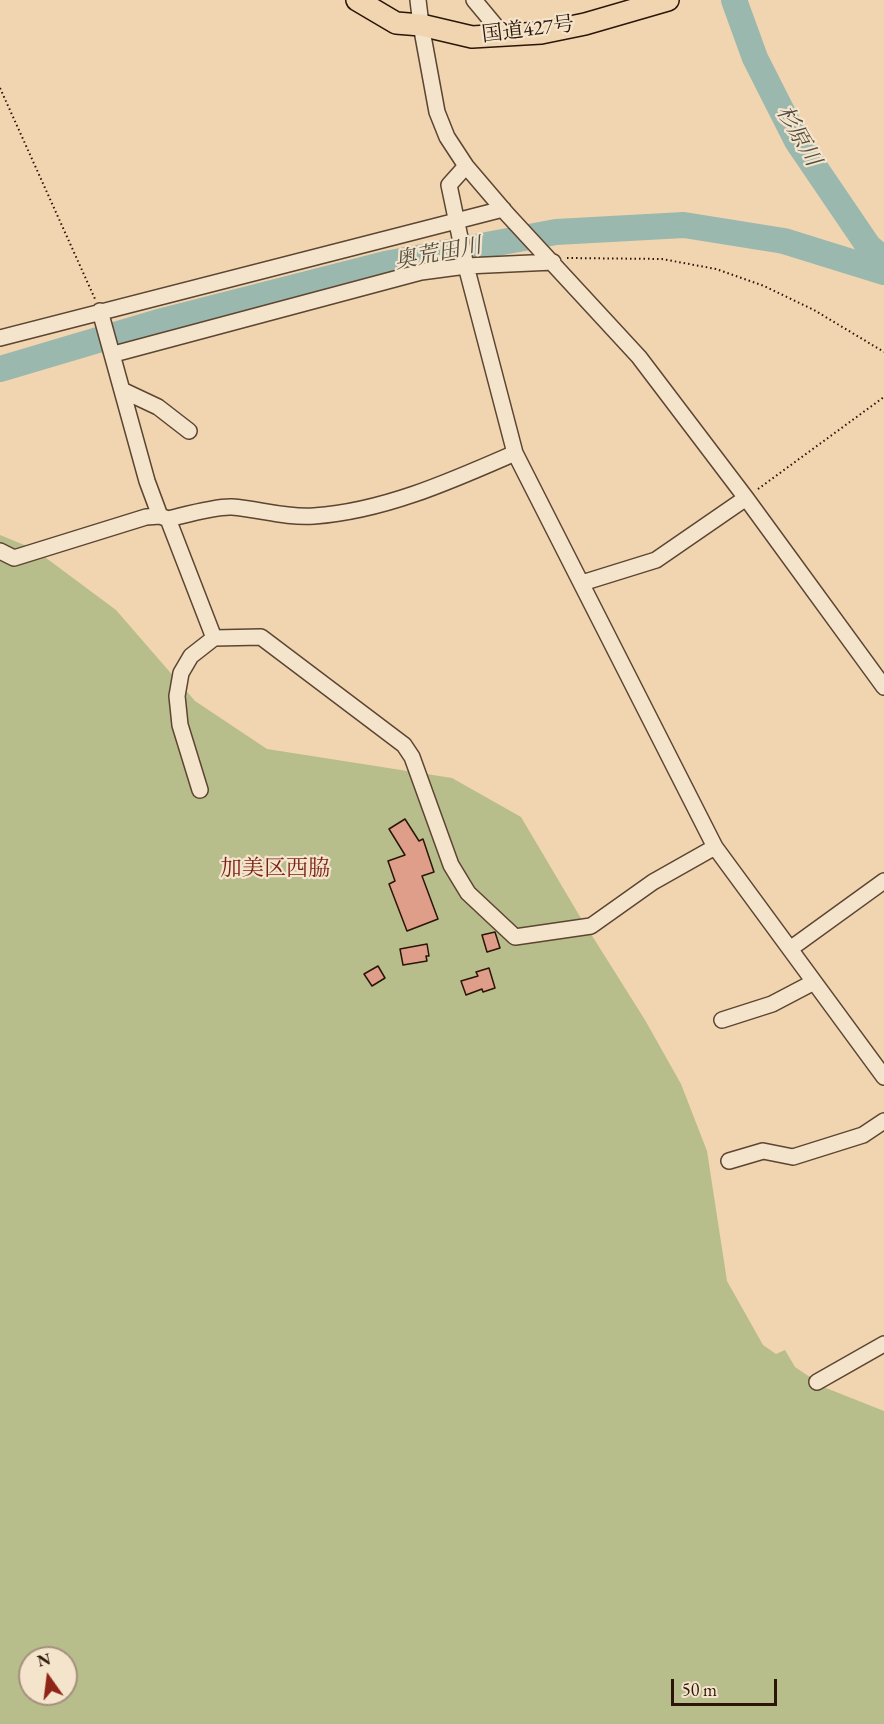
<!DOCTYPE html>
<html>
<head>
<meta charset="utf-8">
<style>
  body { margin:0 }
  #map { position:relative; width:884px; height:1724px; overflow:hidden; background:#f0d5b0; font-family:"EB Garamond",serif }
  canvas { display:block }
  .north { position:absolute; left:18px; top:1646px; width:60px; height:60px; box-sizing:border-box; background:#f5e4cc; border:2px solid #a4917d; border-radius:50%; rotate:346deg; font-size:16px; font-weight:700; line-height:24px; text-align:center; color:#2a1507 }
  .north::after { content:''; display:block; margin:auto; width:21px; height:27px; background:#8f2418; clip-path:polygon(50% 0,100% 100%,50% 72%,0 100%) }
  .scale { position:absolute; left:671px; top:1679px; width:106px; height:27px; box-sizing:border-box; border:3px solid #2a1507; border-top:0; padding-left:8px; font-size:18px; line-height:21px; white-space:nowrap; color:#2a1507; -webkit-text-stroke:4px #f5e4cc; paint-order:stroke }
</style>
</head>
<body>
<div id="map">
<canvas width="884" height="1724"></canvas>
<div class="north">N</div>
<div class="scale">50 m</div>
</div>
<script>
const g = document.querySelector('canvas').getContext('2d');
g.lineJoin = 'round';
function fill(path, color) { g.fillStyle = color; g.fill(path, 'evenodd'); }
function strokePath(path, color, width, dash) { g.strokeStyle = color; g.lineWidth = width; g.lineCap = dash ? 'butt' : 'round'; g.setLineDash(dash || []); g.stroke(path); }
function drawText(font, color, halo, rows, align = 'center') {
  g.font = font + ' "EB Garamond","Noto Serif JP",serif'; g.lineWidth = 4.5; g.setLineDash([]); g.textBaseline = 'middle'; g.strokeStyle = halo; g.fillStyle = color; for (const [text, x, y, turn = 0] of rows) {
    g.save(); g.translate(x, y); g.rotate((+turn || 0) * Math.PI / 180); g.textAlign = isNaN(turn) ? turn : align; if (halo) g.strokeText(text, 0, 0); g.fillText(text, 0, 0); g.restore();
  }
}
fill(new Path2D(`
  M0,535L34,549L116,610L195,701L267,749L452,778L521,817L579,915L645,1020L681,1084L707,1151L727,1281L763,1345L776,1354L785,1350L795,1367L826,1388L884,1411V1724H0ZM30,1658H66V1694H30Z`), '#b8bd8c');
strokePath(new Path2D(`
  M734,0L755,58L797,141L869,247L884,259
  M0,369L162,321L385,264L556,232L684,225L784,241L884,272`), '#9ab8ae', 26);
const building = new Path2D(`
  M405,819L419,841L423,839L434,872L422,876L438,919L407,931L389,884L395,881L388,861L405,855L389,829Z
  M495,932L500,948L487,952L482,935Z
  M427,944L429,956H426L427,961L403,965L400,949Z
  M378,966L385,978L372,986L364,974Z
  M489,968L495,988L483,992L482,989L466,995L461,981L478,976L476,972Z`);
fill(building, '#df9e8a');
strokePath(building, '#2a1507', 1.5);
const minor = new Path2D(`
  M418,0L421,25L437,112L447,137L466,166L507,214L639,357L746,498L884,687
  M474,0L504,36
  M466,166L449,185L466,266L515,453L715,847L884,1077
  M100,311L147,481L160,516
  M0,338L503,209
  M114,354L421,272L466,266L553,262
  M124,391L158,407L189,431
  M168,519L214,638
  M0,551L14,558L146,517L160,516L168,519C185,515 216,506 232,507C259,509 285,518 314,516C384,511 451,481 515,453
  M582,583L656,560L746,498
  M200,790L180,725L177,696L181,673L191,656L214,638L261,637L404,745L412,757L451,865L468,893L515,937L591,926L653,882L715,847
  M790,949L884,881
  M722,1020L772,1004L814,982
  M729,1161L763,1151L793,1157L863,1135L884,1121
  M817,1382L884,1344`);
const highway = new Path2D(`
  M357,0L396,23L421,25L472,37L541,33L585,24L668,0`);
strokePath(minor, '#5c4531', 18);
strokePath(highway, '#2a1507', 24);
strokePath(new Path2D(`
  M0,88L95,299
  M567,258L662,259L716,269L764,286L814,310L884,352
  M758,489L884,397`), '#2a1507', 2, [1.5, 3]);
strokePath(minor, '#f5e4cc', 15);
strokePath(highway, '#f0d5b0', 21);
drawText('21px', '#2a1507', '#f5e4cc', [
  ["国道427号",528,30,-7]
]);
drawText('italic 22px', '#514e41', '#f5e4cc', [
  ["杉原川",798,136,60],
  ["奥荒田川",438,254,-11]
]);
drawText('22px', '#7a1f14', '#f5e4cc', [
  ["加美区西脇",275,869]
]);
</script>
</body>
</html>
